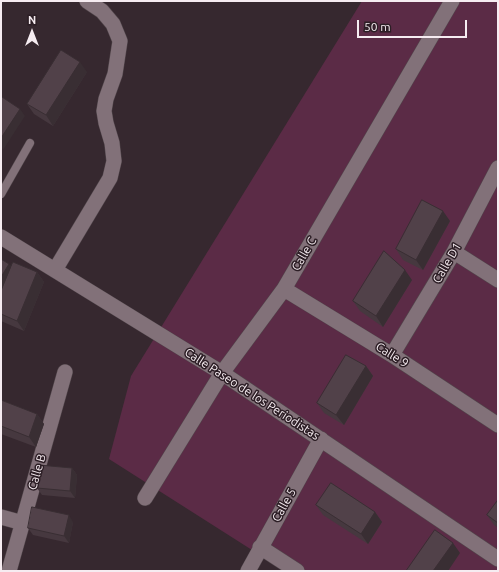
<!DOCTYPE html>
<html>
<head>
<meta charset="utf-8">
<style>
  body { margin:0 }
  #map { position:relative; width:499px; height:572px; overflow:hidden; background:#36282f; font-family:Ubuntu,sans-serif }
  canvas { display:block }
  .frame { position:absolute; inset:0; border:2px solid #f6ecf1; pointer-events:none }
  .north { position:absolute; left:12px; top:12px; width:40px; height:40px; -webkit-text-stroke:3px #2c1e25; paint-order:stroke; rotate:0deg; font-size:11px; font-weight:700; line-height:16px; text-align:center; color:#f6ecf1 }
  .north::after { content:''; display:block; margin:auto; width:14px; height:18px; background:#f6ecf1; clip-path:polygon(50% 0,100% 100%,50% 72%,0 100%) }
  .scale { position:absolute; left:357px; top:20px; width:110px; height:18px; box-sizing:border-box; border:2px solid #f6ecf1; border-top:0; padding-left:5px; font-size:12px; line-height:14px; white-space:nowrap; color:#f6ecf1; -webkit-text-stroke:3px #2c1e25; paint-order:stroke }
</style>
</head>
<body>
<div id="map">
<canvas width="499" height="572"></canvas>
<div class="frame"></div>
<div class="north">N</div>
<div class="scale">50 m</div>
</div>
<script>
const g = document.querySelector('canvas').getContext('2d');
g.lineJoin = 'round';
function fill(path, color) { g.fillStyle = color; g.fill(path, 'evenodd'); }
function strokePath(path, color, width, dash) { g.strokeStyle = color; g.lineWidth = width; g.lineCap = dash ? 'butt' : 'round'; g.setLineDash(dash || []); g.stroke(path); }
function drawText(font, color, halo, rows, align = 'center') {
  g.font = font + ' Ubuntu,sans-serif'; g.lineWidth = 3; g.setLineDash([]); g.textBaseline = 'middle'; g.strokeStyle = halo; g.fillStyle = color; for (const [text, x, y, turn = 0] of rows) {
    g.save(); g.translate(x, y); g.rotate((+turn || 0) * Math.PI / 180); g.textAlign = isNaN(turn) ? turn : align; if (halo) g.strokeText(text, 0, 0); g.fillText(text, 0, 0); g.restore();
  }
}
fill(new Path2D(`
  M362,1H498V571H285L109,459L131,376Z`), '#5b2b46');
const lane = new Path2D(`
  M1,194L30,143`);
const street = new Path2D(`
  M1,237L222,373L498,559
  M454,252L498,280
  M55,270L110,178L114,161L112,143L106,123L104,111L106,99L115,74L120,41L113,24L102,11L87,1
  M284,289L392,355L498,425
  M392,355L454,252L498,168
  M145,498L222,373L284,289L452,1
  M1,517L23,523
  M260,547L297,571
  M9,571L65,372
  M248,571L321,439`);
strokePath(lane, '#51464b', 9);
strokePath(street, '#51464b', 16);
strokePath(lane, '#827179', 8);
strokePath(street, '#827179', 15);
fill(new Path2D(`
  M87,72L53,126L34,114L27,104Z
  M450,221L423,270L403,260L396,249Z
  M1,259L11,266L37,272L44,282L24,331L1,321Z
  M412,280L383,327L360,311L353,301Z
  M366,366L373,376L344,425L324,413L317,403Z
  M1,400L37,414L44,424L36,447L1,434Z
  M72,468L77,475L75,498L42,495L37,488Z
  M498,500V528L494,525L487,515Z
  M316,505L375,512L382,522L368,544L323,515Z
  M73,522L69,543L33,535L28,528Z`), '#46383f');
fill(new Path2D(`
  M80,62L87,72L53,126L46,115Z
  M20,109L25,116L3,150L1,147V138Z
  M443,211L450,221L423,270L416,260Z
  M9,264L17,274L1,298V277Z
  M405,270L412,280L383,327L376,316Z
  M37,272L44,282L24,331L17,321Z
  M366,366L373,376L344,425L336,415Z
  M37,414L44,424L36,447L29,437Z
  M72,468L77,475L75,498L70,491Z
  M375,512L382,522L368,544L361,534Z
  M69,515L73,522L69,543L64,536Z
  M453,543L460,553L448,571H433Z`), '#392e33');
const building = new Path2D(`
  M61,50L80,62L46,115L27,104Z
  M2,97L20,109L1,138V99Z
  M422,200L443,211L416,260L396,249Z
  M384,251L405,270L376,316L353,301Z
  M1,259L9,264L1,277Z
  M13,262L37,272L17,321L1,314V291Z
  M346,355L366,366L336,415L317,403Z
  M1,400L37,414L29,437L1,426Z
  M39,465L72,468L70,491L37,488Z
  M331,483L375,512L361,534L316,505Z
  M498,500V523L487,515Z
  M32,507L69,515L64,536L28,528Z
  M435,530L453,543L433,571H408L407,570Z`);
fill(building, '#514149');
strokePath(building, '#392e33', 1);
drawText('12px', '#f6ecf1', '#2c1e25', [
  ["Calle C",304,254,-60],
  ["Calle D1",447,263,-60],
  ["Calle 9",392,355,32],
  ["Calle Paseo de los Periodistas",252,394,33],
  ["Calle B",37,472,-74],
  ["Calle 5",284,505,-61]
]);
</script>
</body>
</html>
